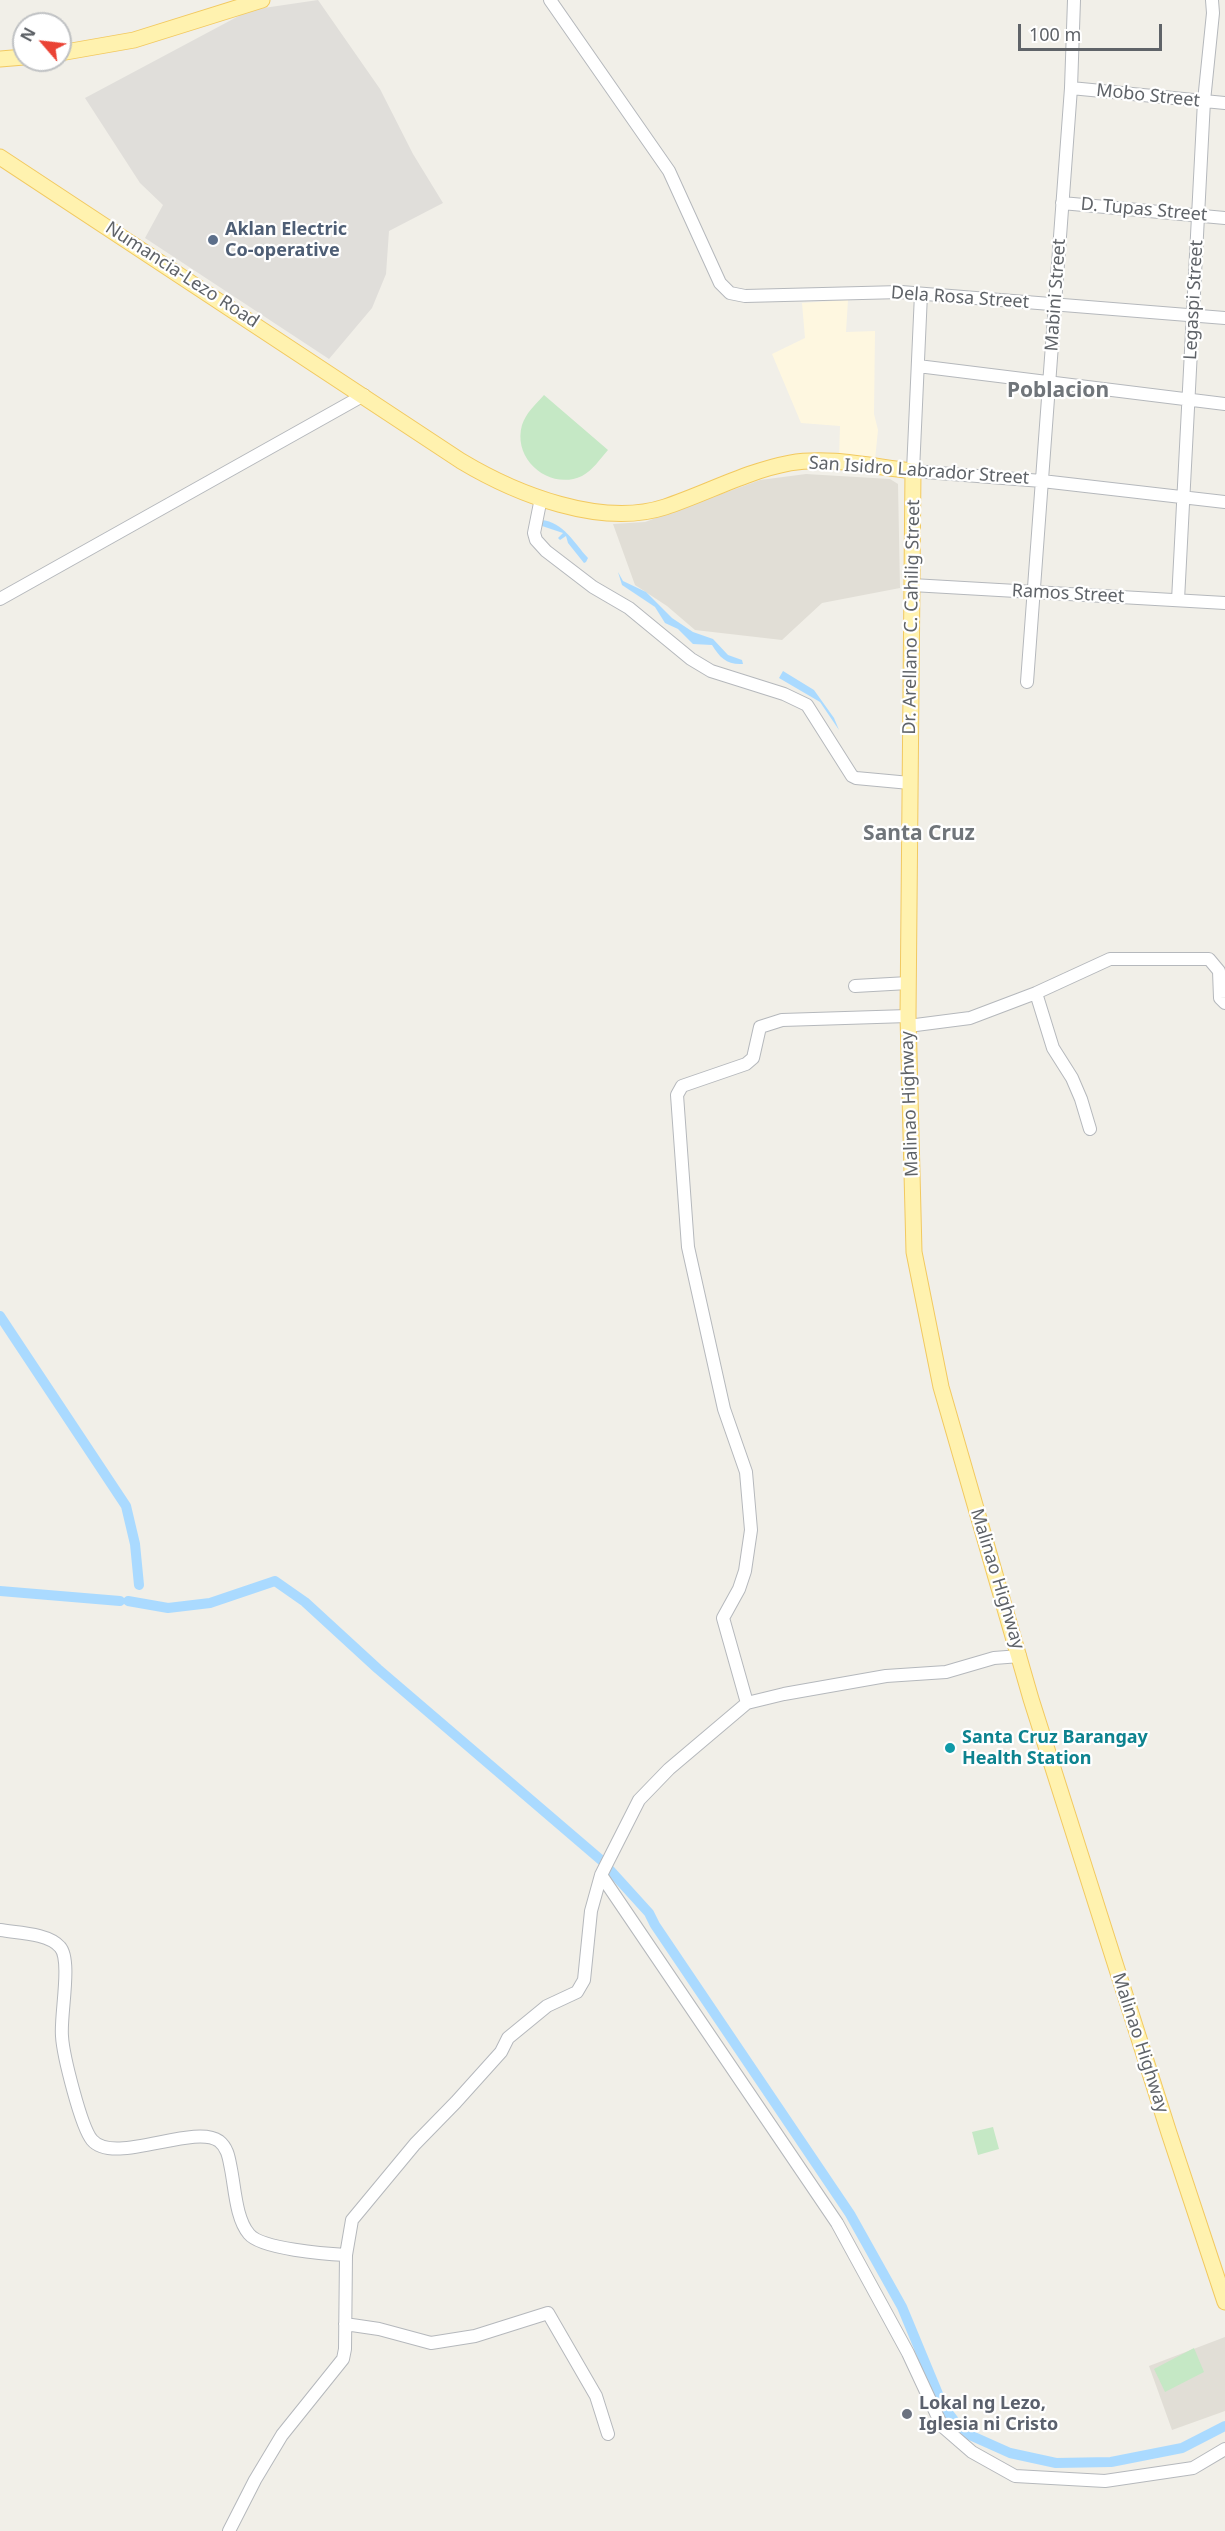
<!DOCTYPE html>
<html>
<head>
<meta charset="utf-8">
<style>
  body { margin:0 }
  #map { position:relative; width:1225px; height:2531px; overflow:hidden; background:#f1efe8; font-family:"Noto Sans",sans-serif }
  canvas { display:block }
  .north { position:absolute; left:12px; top:12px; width:60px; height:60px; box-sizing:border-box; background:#fff; border:2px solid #bfc1c3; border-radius:50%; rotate:298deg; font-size:16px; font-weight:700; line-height:24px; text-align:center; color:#5f6368 }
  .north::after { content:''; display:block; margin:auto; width:21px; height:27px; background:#ea4335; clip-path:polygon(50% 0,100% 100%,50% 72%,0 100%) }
  .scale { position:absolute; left:1018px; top:24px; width:144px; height:27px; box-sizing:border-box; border:3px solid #5f6368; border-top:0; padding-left:8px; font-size:18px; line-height:21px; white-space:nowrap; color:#5f6368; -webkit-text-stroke:4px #fff; paint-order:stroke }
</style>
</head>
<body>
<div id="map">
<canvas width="1225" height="2531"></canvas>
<div class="north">N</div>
<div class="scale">100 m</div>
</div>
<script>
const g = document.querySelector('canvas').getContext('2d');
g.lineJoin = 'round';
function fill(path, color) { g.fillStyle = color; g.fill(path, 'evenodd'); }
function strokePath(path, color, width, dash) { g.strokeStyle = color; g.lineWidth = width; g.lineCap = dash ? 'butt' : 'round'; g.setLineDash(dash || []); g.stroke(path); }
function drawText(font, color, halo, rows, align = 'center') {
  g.font = font + ' "Noto Sans",sans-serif'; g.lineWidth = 4.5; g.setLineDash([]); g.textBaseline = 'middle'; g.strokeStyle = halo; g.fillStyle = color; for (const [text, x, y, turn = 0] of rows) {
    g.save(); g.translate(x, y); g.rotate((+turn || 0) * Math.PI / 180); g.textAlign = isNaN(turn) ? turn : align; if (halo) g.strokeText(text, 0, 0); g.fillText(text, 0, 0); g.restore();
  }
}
fill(new Path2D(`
  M848,300L846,332L875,331L874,414L878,430L875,460L839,458L840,426L801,423L772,354L805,338L802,303Z`), '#fef7e0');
fill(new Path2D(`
  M318,0L380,89L413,154L443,203L389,231L386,274L372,308L329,359L145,238L163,205L140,183L85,98L250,10Z`), '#e0deda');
fill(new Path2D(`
  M806,474L890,479L898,484L900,588L822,603L782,640L695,630L667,606L635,585L613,524L645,522L760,480Z
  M1225,2337V2411L1172,2430L1149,2366Z`), '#e1ded6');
fill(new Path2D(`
  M544,395L608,450C600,459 593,470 582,476C550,491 512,460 522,425C526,413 535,405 544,395Z
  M993,2127L999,2149L978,2155L972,2132Z
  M1194,2348L1204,2372L1165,2392L1154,2369Z`), '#c5e8c5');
fill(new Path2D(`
  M541,520C564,522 574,543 588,558L586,562L584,563L568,543L566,536L560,540L558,538L563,533L542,526Z
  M618,572L623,581L646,592L672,618L693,632L713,639L728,655L742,660L743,664C727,665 720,658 712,645L693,644L678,629L665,623L655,607L622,585Z
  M783,671L814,690L834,718L839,730L820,702L779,678Z`), '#aadaff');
strokePath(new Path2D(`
  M0,1316L126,1506L135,1544L139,1585
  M0,1591L120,1601
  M128,1601L168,1608L210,1603L275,1581L305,1602L378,1669L601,1860
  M610,1870L649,1913L655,1925L850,2214L902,2307L943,2406L963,2432L1010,2453L1056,2463L1111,2462L1182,2448L1225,2426`), '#aadaff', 10);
const minor = new Path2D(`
  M550,0L669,171L720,283L730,293L745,296L901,292L1225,318
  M1071,88L1225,103
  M1062,203L1225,218
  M921,294L913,471L1042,481L1225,502
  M918,366L1225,404
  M541,498L534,533L536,540L546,551L593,587L629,608L691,659L711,671L784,694L807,705L852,776L856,778L910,783
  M912,585L1225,603
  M0,599L364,395
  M1178,600L1204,101L1213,13L1212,0
  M1027,682L1071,88L1074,0
  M855,986L908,983
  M1036,993L1053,1048L1072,1078L1081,1099L1090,1129
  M908,1026L970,1018L1036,993L1110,959H1209L1219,971L1220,998L1225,1003
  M747,1703L723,1618L739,1589L745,1571L751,1530L746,1472L724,1409L688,1247L677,1095L682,1086L746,1064L753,1058L760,1027L782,1020L908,1016
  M601,1875L837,2223L908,2353L942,2426L972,2452L1015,2476L1105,2481L1193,2468L1225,2449
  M0,1930C17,1933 48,1933 60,1947C72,1960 60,2016 62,2036C63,2055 81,2127 92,2140C114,2166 194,2123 219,2141C228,2148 229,2159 231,2169C235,2189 236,2219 249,2234C261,2249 326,2254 346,2255
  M345,2324L379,2329L431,2343L475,2336L548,2313L596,2396L608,2434
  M229,2531L255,2480L282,2435L343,2359L345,2349L346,2255L352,2220L415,2144L456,2102L501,2052L508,2038L547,2006L577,1992L584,1980L591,1911L601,1875L639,1800L669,1769L747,1703L784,1694L886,1676L946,1672L994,1658L1020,1656`);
const major = new Path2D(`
  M60,53L134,40L262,0
  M0,59L24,57
  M0,157L461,461C516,494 601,528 665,507C707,493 747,471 790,463C829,456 874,467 913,471L908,1016L914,1252L941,1387L1031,1699L1169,2133L1225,2302`);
strokePath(minor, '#b5b8bc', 14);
strokePath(major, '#f2c960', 17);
strokePath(minor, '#fff', 12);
strokePath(major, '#fff2af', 15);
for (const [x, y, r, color] of [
  [213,240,6,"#5c6f8a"],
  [950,1748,6,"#0f9aa8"],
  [907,2414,6,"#6b7280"]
]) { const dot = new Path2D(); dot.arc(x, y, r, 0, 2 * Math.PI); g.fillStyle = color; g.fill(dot); strokePath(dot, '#fff', 2); }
drawText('18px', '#5f6368', '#fff', [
  ["Mobo Street",1148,96,6],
  ["D. Tupas Street",1144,210,5],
  ["Numancia-Lezo Road",182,275,33],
  ["Mabini Street",1056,295,-86],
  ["Dela Rosa Street",960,298,4],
  ["Legaspi Street",1194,300,-87],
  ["San Isidro Labrador Street",919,471,4],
  ["Ramos Street",1068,594,3],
  ["Dr. Arellano C. Cahilig Street",912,617,-89],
  ["Malinao Highway",910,1104,-92],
  ["Malinao Highway",997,1579,73],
  ["Malinao Highway",1140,2043,72]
]);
drawText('bold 18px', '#4e5e75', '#fff', [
  ["Aklan Electric",225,230],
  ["Co-operative",225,251]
], 'left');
drawText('bold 18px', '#0d838f', '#fff', [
  ["Santa Cruz Barangay",962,1738],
  ["Health Station",962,1759]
], 'left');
drawText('bold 18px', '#5b616d', '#fff', [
  ["Lokal ng Lezo,",919,2404],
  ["Iglesia ni Cristo",919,2425]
], 'left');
drawText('bold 21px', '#70757a', '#fff', [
  ["Poblacion",1058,391],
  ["Santa Cruz",919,834]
]);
</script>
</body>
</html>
